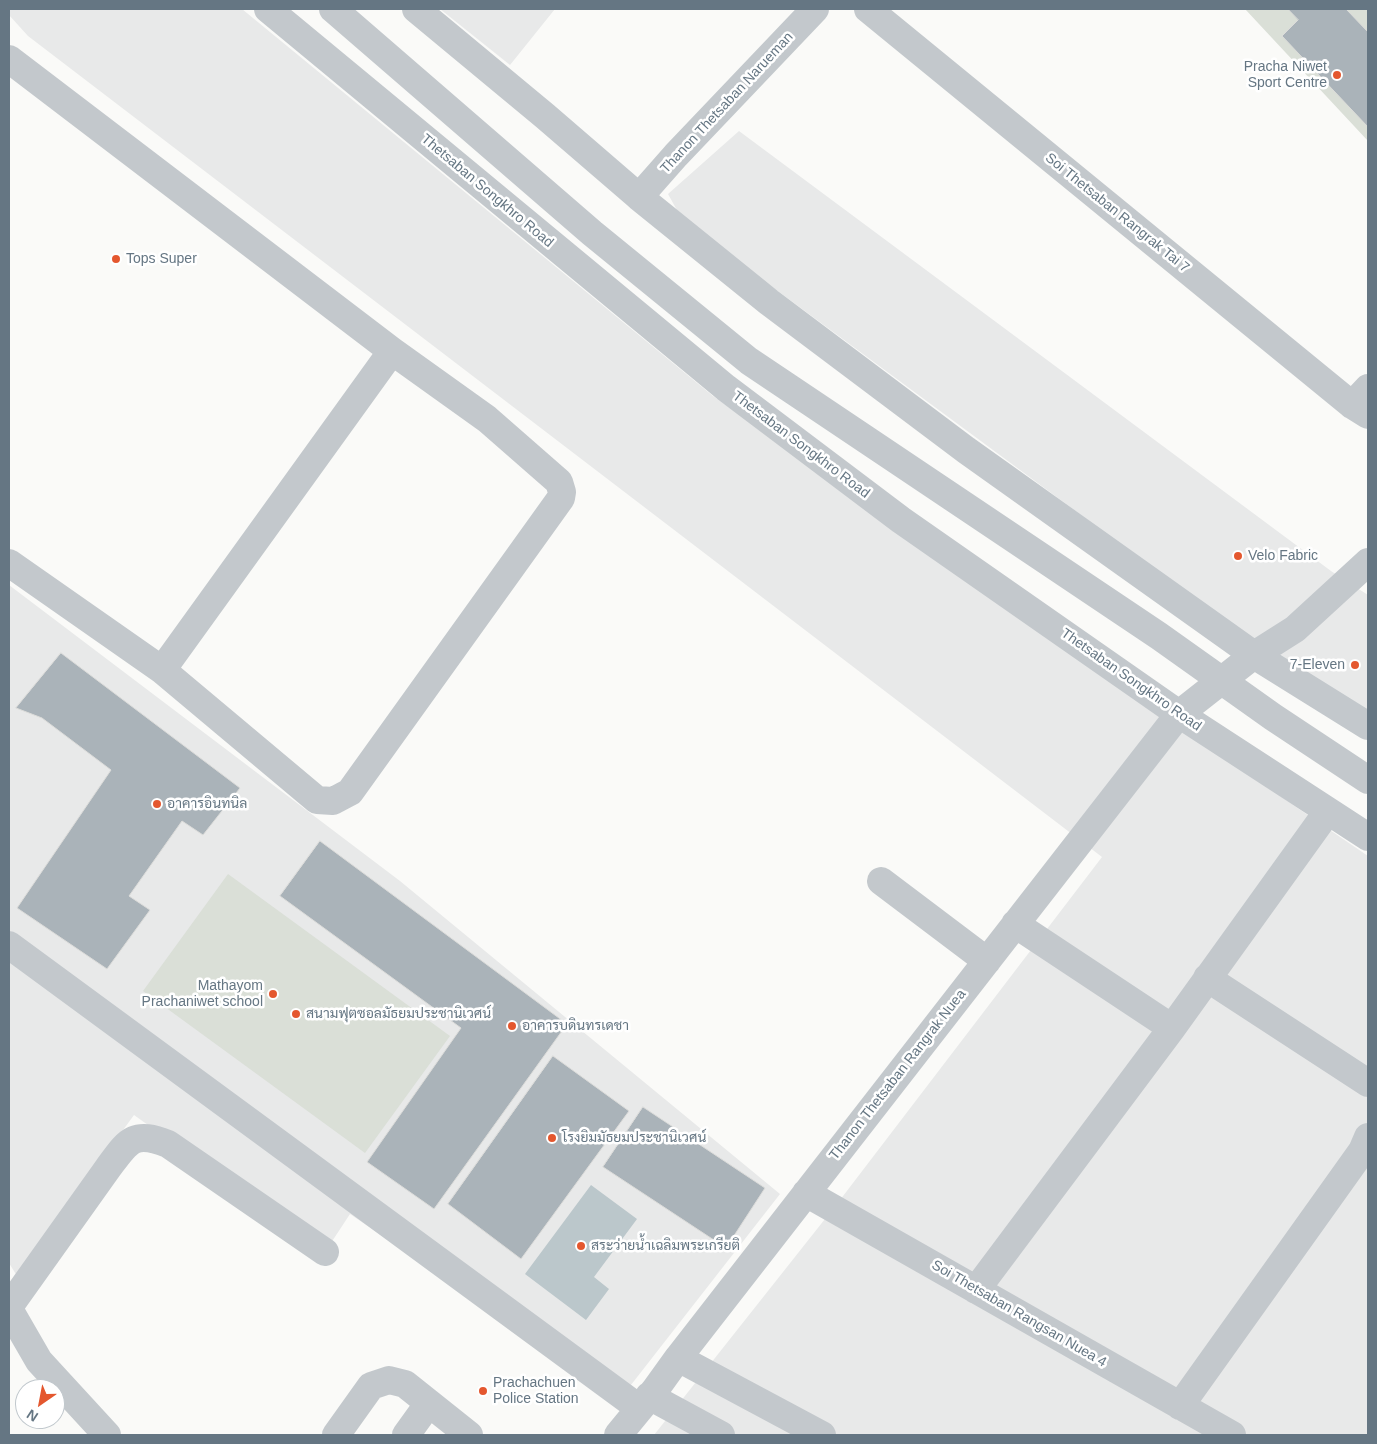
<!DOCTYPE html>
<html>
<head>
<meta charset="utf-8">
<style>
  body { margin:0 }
  #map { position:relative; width:1377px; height:1444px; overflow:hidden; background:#fafaf8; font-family:Arial,sans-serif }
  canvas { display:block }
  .frame { position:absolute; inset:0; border:10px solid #657683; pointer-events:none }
  .north { position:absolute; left:15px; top:1379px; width:50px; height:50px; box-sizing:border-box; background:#fff; border:1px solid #c1c8cd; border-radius:50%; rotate:213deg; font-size:14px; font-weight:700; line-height:20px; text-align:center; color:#657683 }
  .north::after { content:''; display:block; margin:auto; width:18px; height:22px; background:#e4572e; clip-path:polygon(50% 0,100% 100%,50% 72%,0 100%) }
</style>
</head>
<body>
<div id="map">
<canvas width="1377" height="1444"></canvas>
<div class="frame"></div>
<div class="north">N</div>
</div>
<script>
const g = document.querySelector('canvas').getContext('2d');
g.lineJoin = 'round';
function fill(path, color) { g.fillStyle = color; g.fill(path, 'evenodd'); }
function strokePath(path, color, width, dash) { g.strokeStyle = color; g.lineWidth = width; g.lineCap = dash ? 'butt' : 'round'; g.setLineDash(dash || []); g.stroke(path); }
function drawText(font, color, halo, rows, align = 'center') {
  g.font = font + ' Arial,Sarabun,sans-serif'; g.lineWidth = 5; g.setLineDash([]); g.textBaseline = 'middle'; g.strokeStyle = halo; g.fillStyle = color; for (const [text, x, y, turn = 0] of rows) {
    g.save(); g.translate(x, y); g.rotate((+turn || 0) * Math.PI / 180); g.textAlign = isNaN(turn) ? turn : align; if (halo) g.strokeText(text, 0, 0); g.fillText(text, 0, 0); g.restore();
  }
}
fill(new Path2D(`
  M9,9H242L713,396L1126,691L1368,856V1435H654L840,1200L1102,857L28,36L9,15Z
  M440,9H555L510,65Z
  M739,131L1331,571L1368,595V719L1238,631L683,221L668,194Z
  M9,585L400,881L780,1194L620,1399L350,1214L325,1252L134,1115L17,1276L9,1263Z`), '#e8e9e9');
fill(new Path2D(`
  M1245,9H1368V141Z
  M228,874L450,1036L365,1153L143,991Z`), '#dadfd7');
fill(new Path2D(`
  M591,1185L637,1219L594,1277L609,1289L586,1320L525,1274Z`), '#bbc7cb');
const building = new Path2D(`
  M1288,9H1346L1368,32V127L1282,36L1298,20Z
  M61,653L240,788L203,835L182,821L129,896L150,910L107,969L17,908L111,770L42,718L16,708Z
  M320,841L567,1024L434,1209L367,1162L461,1028L280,896Z
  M553,1056L629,1111L521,1259L448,1204Z
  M643,1107L765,1188L726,1248L603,1167Z`);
fill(building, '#aab3b9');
strokePath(building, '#dcdcda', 1);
strokePath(new Path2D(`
  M268,9L726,388L901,520L1179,714L1368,837
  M333,9L592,233L749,361L1159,636L1273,717L1368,780
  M416,9L545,116L639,197L769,302L966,450L1254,655L1368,726
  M868,9L1352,405L1368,415
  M9,59L392,351L487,419L559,482L562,492L561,498L350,792L333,801L317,800L162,670L9,563
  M639,197L676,155L815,9
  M1352,405L1368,388
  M162,670L392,351
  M881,881L987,961
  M1015,924L1172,1028
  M9,945L639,1408
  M1207,978L1368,1083
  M806,1193L1232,1435
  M976,1290L1172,1028L1328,811
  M9,1307L108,1168C128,1141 133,1130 168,1144L325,1252
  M9,1309L39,1361L107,1435
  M678,1358L822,1435
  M649,1396L721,1435
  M1180,1406L1362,1151L1368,1137
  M336,1435L371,1386L389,1380L405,1384L469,1435
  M406,1435L429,1403
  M618,1435L655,1390L678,1358L1179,714L1254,655L1295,629L1368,562`), '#c3c8cc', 28);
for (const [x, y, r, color] of [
  [1337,75,5,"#e4572e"],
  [116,259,5,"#e4572e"],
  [1238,556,5,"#e4572e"],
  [1355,665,5,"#e4572e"],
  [157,804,5,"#e4572e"],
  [273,994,5,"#e4572e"],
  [296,1014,5,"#e4572e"],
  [512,1026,5,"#e4572e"],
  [552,1138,5,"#e4572e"],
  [581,1246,5,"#e4572e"],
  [483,1391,5,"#e4572e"]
]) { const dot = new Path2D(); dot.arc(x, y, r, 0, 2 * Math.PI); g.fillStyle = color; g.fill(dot); strokePath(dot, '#fff', 2); }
drawText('14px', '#657683', '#fff', [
  ["Pracha Niwet",1327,67,"right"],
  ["Sport Centre",1327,83,"right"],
  ["Tops Super",126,259],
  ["Velo Fabric",1248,556],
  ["7-Eleven",1345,665,"right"],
  ["อาคารอินทนิล",167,804],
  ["Mathayom",263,986,"right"],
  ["Prachaniwet school",263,1002,"right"],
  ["สนามฟุตซอลมัธยมประชานิเวศน์",306,1014],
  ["อาคารบดินทรเดชา",522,1026],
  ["โรงยิมมัธยมประชานิเวศน์",562,1138],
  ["สระว่ายนํ้าเฉลิมพระเกรียติ",591,1246],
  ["Prachachuen",493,1383],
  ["Police Station",493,1399]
], 'left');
drawText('14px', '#657683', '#fff', [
  ["Thanon Thetsaban Narueman",727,103,-47],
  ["Thetsaban Songkhro Road",487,191,40],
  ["Soi Thetsaban Rangrak Tai 7",1117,213,39],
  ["Thetsaban Songkhro Road",801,445,37],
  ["Thetsaban Songkhro Road",1131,680,35],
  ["Thanon Thetsaban Rangrak Nuea",898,1075,-52],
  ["Soi Thetsaban Rangsan Nuea 4",1019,1314,30]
]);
</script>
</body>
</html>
